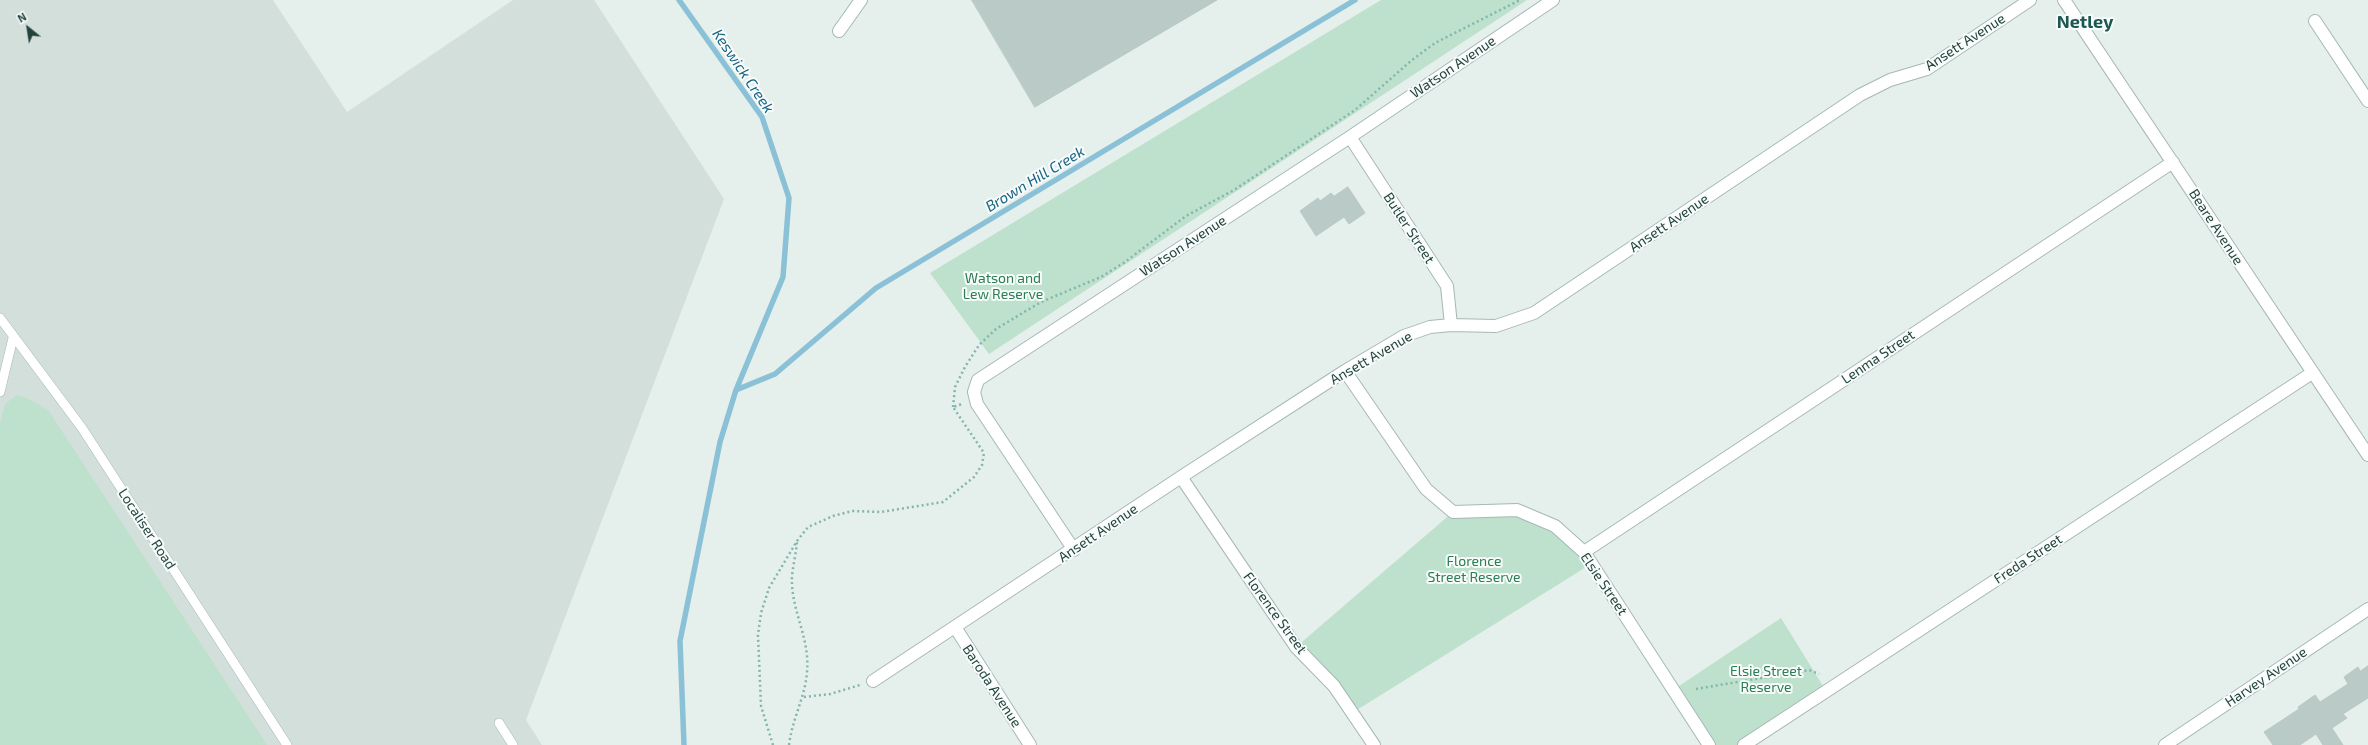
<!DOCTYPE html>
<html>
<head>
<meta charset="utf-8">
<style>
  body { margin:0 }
  #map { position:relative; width:2368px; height:745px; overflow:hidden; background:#e5efec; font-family:"Exo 2",sans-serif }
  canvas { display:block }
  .north { position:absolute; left:8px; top:8px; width:40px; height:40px; -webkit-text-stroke:3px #f7fbf9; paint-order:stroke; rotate:330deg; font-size:11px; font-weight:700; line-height:16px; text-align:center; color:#23433f }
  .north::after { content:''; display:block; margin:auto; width:14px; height:18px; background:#23433f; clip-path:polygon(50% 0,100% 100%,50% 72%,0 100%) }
</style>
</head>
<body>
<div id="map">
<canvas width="2368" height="745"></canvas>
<div class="north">N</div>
</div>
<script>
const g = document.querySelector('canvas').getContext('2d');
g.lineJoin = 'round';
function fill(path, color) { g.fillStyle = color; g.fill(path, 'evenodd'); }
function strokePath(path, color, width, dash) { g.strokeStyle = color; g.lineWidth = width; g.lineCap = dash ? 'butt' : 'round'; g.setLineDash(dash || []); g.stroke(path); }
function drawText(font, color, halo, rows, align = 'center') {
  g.font = font + ' "Exo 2",sans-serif'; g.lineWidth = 4; g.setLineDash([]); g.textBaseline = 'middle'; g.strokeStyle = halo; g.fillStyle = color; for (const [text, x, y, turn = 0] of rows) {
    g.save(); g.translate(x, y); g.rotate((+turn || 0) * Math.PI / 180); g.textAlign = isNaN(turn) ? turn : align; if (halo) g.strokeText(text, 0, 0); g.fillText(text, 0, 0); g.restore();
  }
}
fill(new Path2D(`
  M0,0H273L347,112L513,0H594L724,199L526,720L542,745H0Z`), '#d3dfdb');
fill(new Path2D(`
  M1381,0H1527L989,354L930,273Z
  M17,395L27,398L48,410L267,745H0V423L5,404Z
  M1517,510L1555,526L1591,564L1352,713L1296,647L1453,512Z
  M1781,618L1826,691L1744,745H1709L1673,690Z`), '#bde1cc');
strokePath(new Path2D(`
  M679,0L762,117L789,198L783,277L736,390L720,442L680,641L684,745
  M736,390L775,374L876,288L1355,0`), '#8bc1d7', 5.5);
const building = new Path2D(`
  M972,0H1217L1035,107Z
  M1348,187L1365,213L1349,224L1344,217L1316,236L1300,211L1318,198L1320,201L1331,193L1334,196Z
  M2368,666V698L2343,714L2347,718L2332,728L2343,745H2323L2316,734L2300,745H2273L2264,732L2299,709L2298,707L2315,695L2320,702L2348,684L2344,677L2358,667L2360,671Z`);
fill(building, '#bacac6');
strokePath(building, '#b7cac4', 1);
const lane = new Path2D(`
  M0,318L82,428L287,745
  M0,392L13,338
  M499,723L513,745`);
const street = new Path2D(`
  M2064,0L2368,455
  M2315,21L2368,101
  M839,31L861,0
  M1350,137L1447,286L1451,325
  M1345,371L1426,489L1453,512L1517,510L1555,526L1584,552L1709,745
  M1181,477L1296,647L1334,686L1374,745
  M1074,550L977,404L974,392L978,380L1350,137L1553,0
  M1584,552L2173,162
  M955,627L1030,745
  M873,681L1181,477L1345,371L1404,336L1430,327L1451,325L1496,326L1534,313L1860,95L1890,80L1927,69L2030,0
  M1744,745L2312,373
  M2165,745L2368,609`);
strokePath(lane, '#a7b8b5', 10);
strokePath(street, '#a7b8b5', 14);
strokePath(new Path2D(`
  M953,407L955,387L965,367L979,345L996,329L1041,302L1101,277L1125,262L1186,216L1234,190L1355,110L1412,60L1435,43L1520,0
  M1696,689L1809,670L1819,674
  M804,697L830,694L860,685
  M773,745L761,706L758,635L761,613L769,588L797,541L808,527L833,516L852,511L881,512L943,502L974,477L982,465L984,453L953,407L962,404
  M789,745C793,713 810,691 807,656C805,632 793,609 792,584C791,572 796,556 797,542`), '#84b5ac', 2.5, [2, 3]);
strokePath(lane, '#fff', 9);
strokePath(street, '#fff', 12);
drawText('14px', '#23433f', '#f7fbf9', [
  ["Ansett Avenue",1965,42,-33],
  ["Watson Avenue",1453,67,-34],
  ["Ansett Avenue",1669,223,-34],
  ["Beare Avenue",2216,227,57],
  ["Butler Street",1409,228,57],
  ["Watson Avenue",1183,246,-33],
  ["Lenma Street",1878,357,-34],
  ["Ansett Avenue",1371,358,-30],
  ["Localiser Road",147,529,57],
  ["Ansett Avenue",1098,533,-34],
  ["Freda Street",2028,559,-33],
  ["Elsie Street",1604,584,56],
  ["Florence Street",1275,613,54],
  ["Harvey Avenue",2266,677,-34],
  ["Baroda Avenue",992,686,57]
]);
drawText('14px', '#2a7d55', '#f7fbf9', [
  ["Watson and",1003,278],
  ["Lew Reserve",1003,294],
  ["Florence",1474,561],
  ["Street Reserve",1474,577],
  ["Elsie Street",1766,671],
  ["Reserve",1766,687]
]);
drawText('italic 15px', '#186384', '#f7fbf9', [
  ["Keswick Creek",743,71,56],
  ["Brown Hill Creek",1035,179,-31]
]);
drawText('bold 18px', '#1d5751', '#f7fbf9', [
  ["Netley",2085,22]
]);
</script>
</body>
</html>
